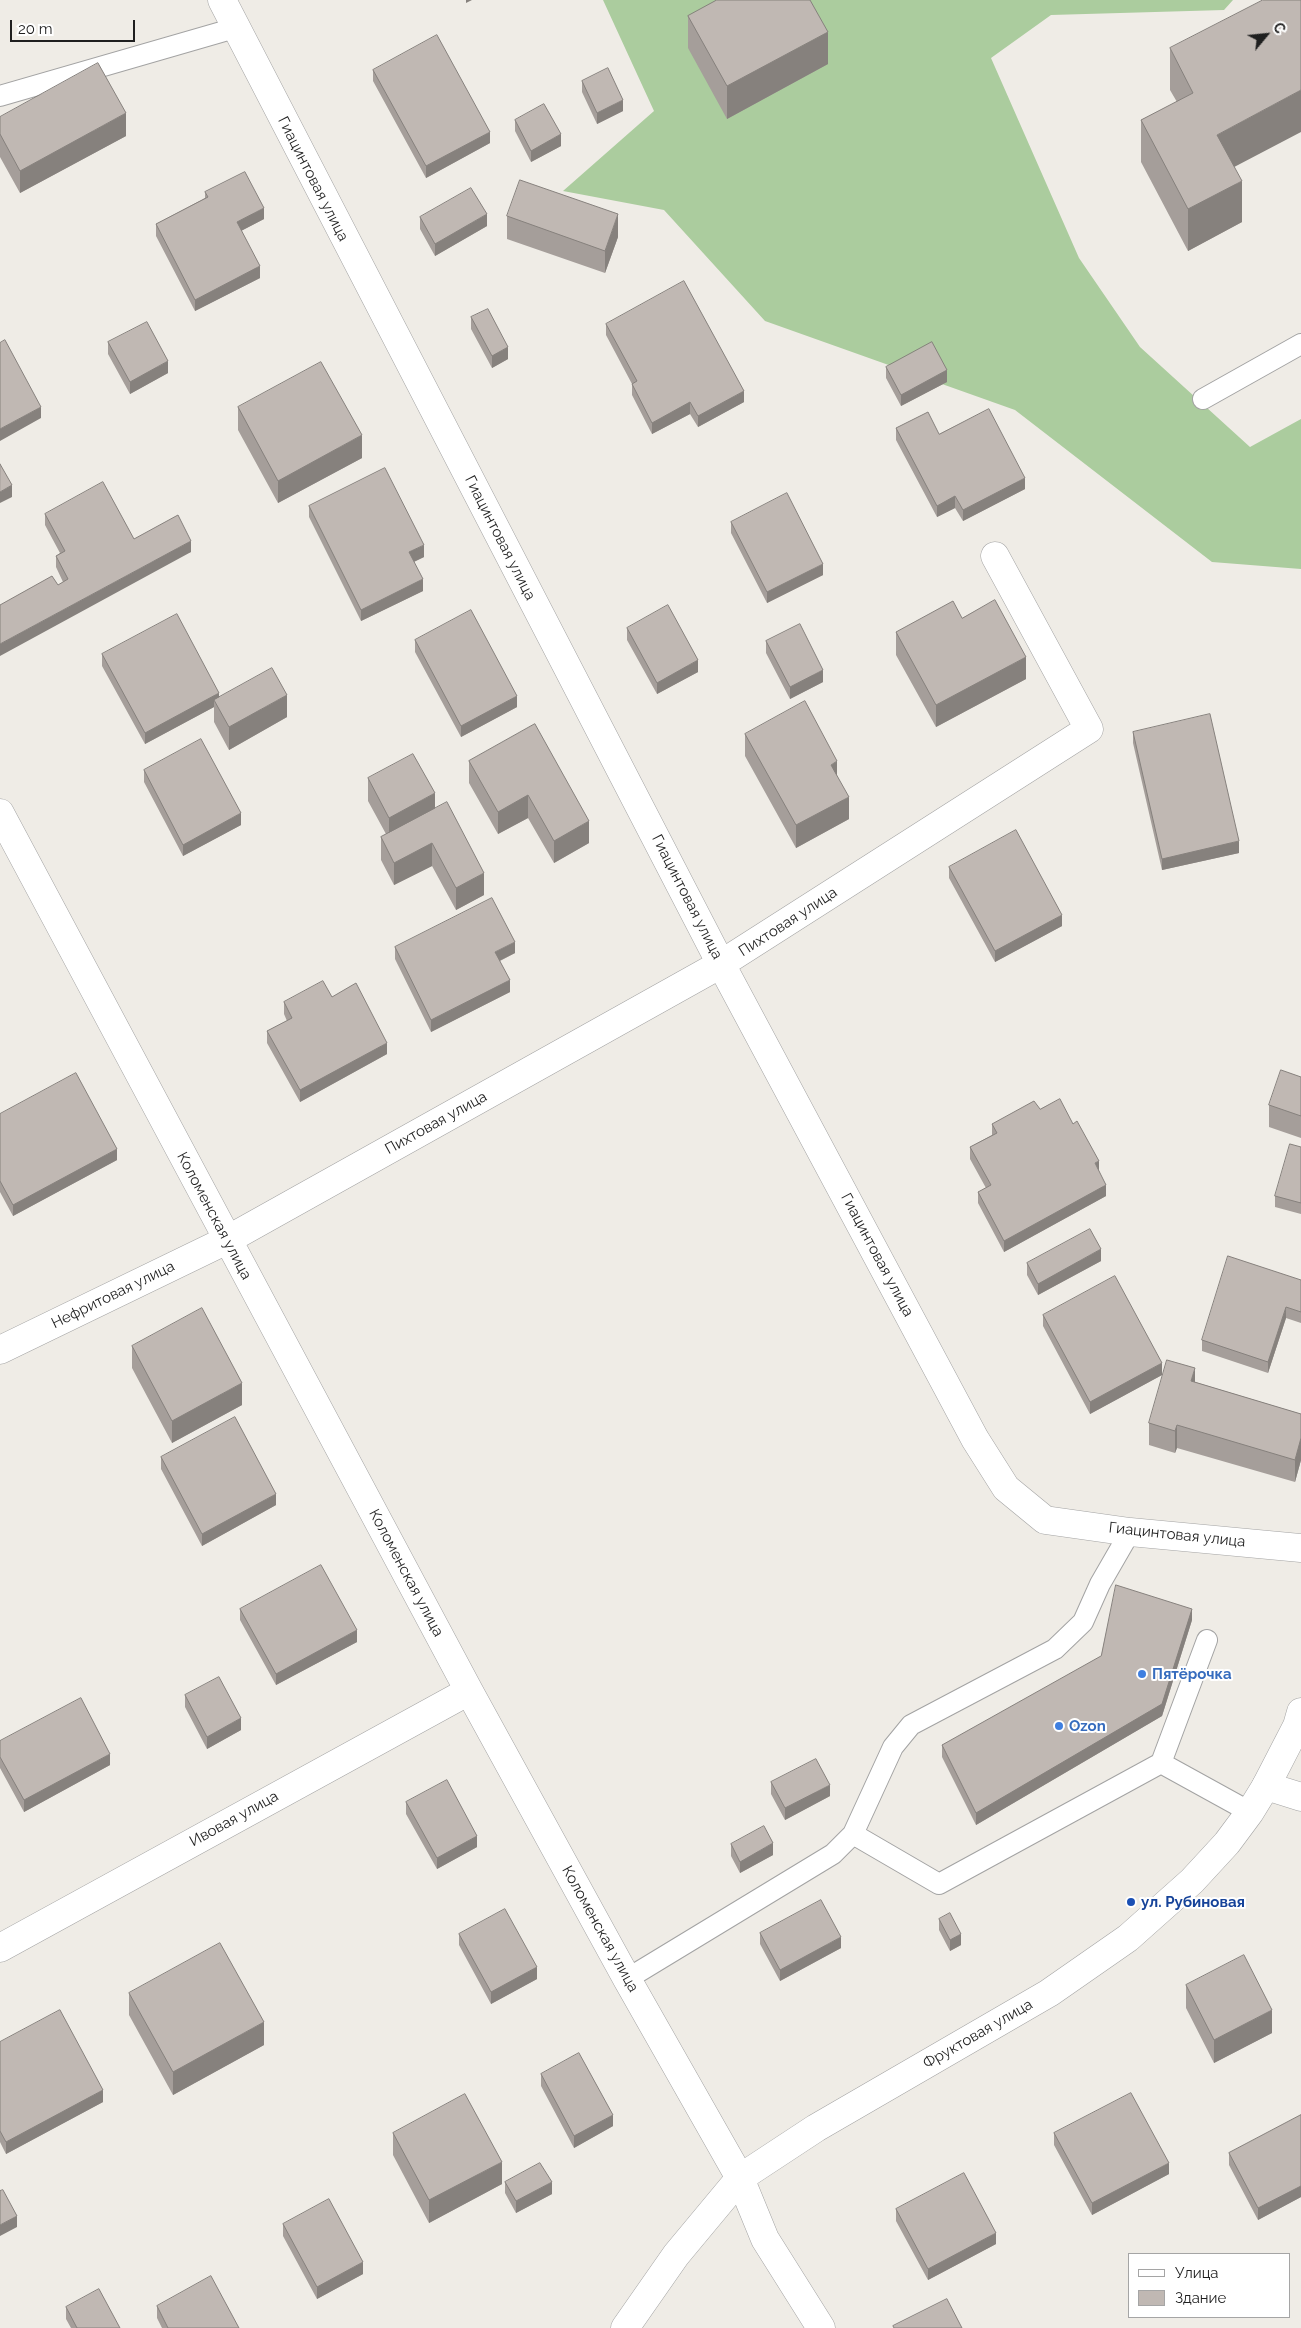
<!DOCTYPE html>
<html>
<head>
<meta charset="utf-8">
<style>
  body { margin:0 }
  #map { position:relative; width:1301px; height:2328px; overflow:hidden; background:#efece6; font-family:Raleway,sans-serif }
  canvas { display:block }
  .legend { position:absolute; left:1128px; top:2253px; width:162px; height:65px; box-sizing:border-box; background:#fff; border:1px solid #a5a5a5; margin:0; padding:6px 9px; list-style:none; font-size:15px; color:#1f1f1f }
  .legend li { display:flex; align-items:center; gap:10px; height:25px }
  .legend b { width:25px; border:1px solid #a5a5a5 }
  .north { position:absolute; left:1241px; top:10px; width:50px; height:50px; -webkit-text-stroke:4px #fff; paint-order:stroke; rotate:62deg; font-size:14px; font-weight:700; line-height:20px; text-align:center; color:#1f1f1f }
  .north::after { content:''; display:block; margin:auto; width:18px; height:22px; background:#1f1f1f; clip-path:polygon(50% 0,100% 100%,50% 72%,0 100%) }
  .scale { position:absolute; left:10px; top:20px; width:125px; height:22px; box-sizing:border-box; border:2px solid #1f1f1f; border-top:0; padding-left:6px; font-size:15px; line-height:18px; white-space:nowrap; color:#1f1f1f; -webkit-text-stroke:4px #fff; paint-order:stroke }
</style>
</head>
<body>
<div id="map">
<canvas width="1301" height="2328"></canvas>
<ul class="legend">
<li><b style="height:6px;background:#fff"></b>Улица</li>
<li><b style="height:14px;background:#c0b8b3"></b>Здание</li>
</ul>
<div class="north">С</div>
<div class="scale">20 m</div>
</div>
<script>
const g = document.querySelector('canvas').getContext('2d');
g.lineJoin = 'round';
function fill(path, color) { g.fillStyle = color; g.fill(path, 'evenodd'); }
function strokePath(path, color, width, dash) { g.strokeStyle = color; g.lineWidth = width; g.lineCap = dash ? 'butt' : 'round'; g.setLineDash(dash || []); g.stroke(path); }
function drawText(font, color, halo, rows, align = 'center') {
  g.font = font + ' Raleway,sans-serif'; g.lineWidth = 4; g.setLineDash([]); g.textBaseline = 'middle'; g.strokeStyle = halo; g.fillStyle = color; for (const [text, x, y, turn = 0] of rows) {
    g.save(); g.translate(x, y); g.rotate((+turn || 0) * Math.PI / 180); g.textAlign = isNaN(turn) ? turn : align; if (halo) g.strokeText(text, 0, 0); g.fillText(text, 0, 0); g.restore();
  }
}
fill(new Path2D(`
  M603,0H1233L1224,10L1051,15L991,58L1079,258L1140,347L1250,447L1301,419V569L1212,562L1015,410L765,321L664,210L563,191L654,111Z`), '#abcc9e');
const service = new Path2D(`
  M0,96L235,28
  M1203,399L1301,344
  M1161,1763L1250,1812
  M853,1834L939,1884L1161,1763L1207,1640
  M627,1979L833,1854L853,1834L893,1747L911,1725L1055,1649L1083,1622L1100,1584L1130,1532`);
const minor = new Path2D(`
  M222,0L721,964L975,1439L1006,1488L1045,1520L1130,1532L1301,1548
  M0,813L469,1691L627,1979L740,2178L765,2239L821,2328
  M0,1350L227,1240L721,964L1089,729L995,556
  M1266,1786L1301,1797
  M0,1948L469,1691`);
const tertiary = new Path2D(`
  M625,2328L676,2255L740,2178L816,2128L1049,1993L1128,1938L1192,1881L1227,1843L1250,1812L1266,1786L1297,1726L1301,1712`);
strokePath(service, '#a3a3a3', 22);
strokePath(minor, '#a3a3a3', 29);
strokePath(tertiary, '#a3a3a3', 29);
strokePath(service, '#fff', 20);
strokePath(minor, '#fff', 28);
strokePath(tertiary, '#fff', 28);
fill(new Path2D(`
  M688,16L828,64L727,119L688,48Z
  M1170,48L1234,167L1242,222L1188,251L1141,162V120L1177,102L1170,90Z
  M373,70L490,143L426,178L373,81Z
  M582,81L623,111L597,124L582,92Z
  M0,117L126,136L20,193L0,157Z
  M515,120L561,146L531,162L515,131Z
  M205,192L264,219L241,231L260,278L195,311L156,236V224L205,198Z
  M507,216L618,237L605,273L507,239Z
  M420,217L487,226L435,256L420,229Z
  M471,317L508,359L492,368L471,329Z
  M606,324L744,402L698,427L690,414L652,434L632,395V384L606,335Z
  M108,342L168,373L130,394L108,354Z
  M886,367L947,382L901,406L886,378Z
  M238,407L362,458L278,503L238,430Z
  M896,428L939,434L1025,489L963,521L955,508L937,517L896,440Z
  M309,506L424,557L414,562L423,591L361,621L309,517Z
  M45,514L134,539L191,552L58,585L63,582L56,567V556L60,553L45,525Z
  M731,522L823,575L767,603L731,533Z
  M962,618L1026,679L936,727L896,655V632Z
  M627,628L698,672L657,694L627,640Z
  M415,640L517,707L461,737L415,652Z
  M766,641L823,682L790,699L766,653Z
  M102,654L219,697L287,717L229,750L214,722V707L145,744L102,666Z
  M535,724L589,843L554,863L528,818L498,834L469,783V761Z
  M1133,732L1239,853L1162,870L1133,743Z
  M745,734L837,777L849,819L796,848L745,756Z
  M144,770L241,825L183,856L144,782Z
  M368,778L435,809L484,895L456,910L432,866L394,885L381,860V837L386,834L368,801Z
  M949,867L1062,926L995,962L949,878Z
  M395,947L515,953L500,961L510,992L431,1032L395,959Z
  M332,997L387,1054L300,1102L267,1043V1031L287,1021L284,1014V1002Z
  M1301,1077V1138L1269,1127V1105Z
  M1040,1109L1099,1171L1106,1196L1004,1252L978,1203V1192L986,1188L970,1159V1147L992,1135V1124Z
  M0,1114L117,1160L13,1216L0,1192Z
  M1301,1147V1214L1275,1207V1196Z
  M1101,1261L1038,1295L1027,1275V1263Z
  M1301,1280V1323L1286,1318L1268,1373L1202,1351V1340Z
  M1043,1315L1162,1375L1090,1414L1043,1326Z
  M132,1346L242,1405L172,1443L132,1368Z
  M1195,1382L1301,1414V1460L1295,1482L1177,1448L1175,1453L1149,1445V1423Z
  M161,1457L276,1505L202,1546L161,1469Z
  M240,1609L357,1642L276,1685L240,1620Z
  M1192,1620L1162,1716L976,1825L942,1757V1745Z
  M185,1695L241,1730L207,1749L185,1707Z
  M0,1741L110,1765L24,1812L0,1768Z
  M771,1782L830,1796L785,1820L771,1794Z
  M406,1802L477,1847L437,1869L406,1814Z
  M731,1844L773,1855L740,1873L731,1856Z
  M939,1919L961,1945L950,1951L939,1930Z
  M760,1933L841,1948L780,1981L760,1944Z
  M459,1934L537,1979L491,2004L459,1945Z
  M1186,1985L1272,2033L1214,2063L1186,2008Z
  M129,1993L264,2045L173,2095L129,2015Z
  M0,2042L103,2102L6,2154L0,2142Z
  M541,2074L613,2126L574,2148L541,2086Z
  M1301,2115V2197L1258,2220L1229,2165V2153Z
  M393,2133L502,2184L429,2223L393,2155Z
  M1054,2133L1169,2174L1092,2215L1054,2145Z
  M505,2182L552,2194L516,2213L505,2193Z
  M896,2209L996,2244L928,2280L896,2221Z
  M283,2224L363,2274L317,2299L283,2236Z
  M157,2306L239,2328H162L157,2318Z
  M66,2307L120,2328H71L66,2319Z`), '#a59e9a');
fill(new Path2D(`
  M466,0H472L466,3Z
  M828,32V64L727,119V86Z
  M1301,90V132L1217,176V135Z
  M623,100V111L597,124V113Z
  M126,113V136L20,193V171Z
  M490,132V143L426,178V166Z
  M561,134V146L531,162V151Z
  M1242,181V222L1188,251V209Z
  M264,208V219L237,233V222Z
  M487,214V226L435,256V244Z
  M618,214V237L605,273V251Z
  M260,266V278L195,311V300Z
  M508,347V359L492,368V356Z
  M168,361V373L130,394V382Z
  M947,370V382L901,406V395Z
  M744,391V402L698,427V416Z
  M690,402V414L652,434V423Z
  M41,407V418L0,441V429Z
  M362,435V458L278,503V481Z
  M1025,478V489L963,521V510Z
  M12,485V497L0,503V492Z
  M955,496V508L937,517V506Z
  M191,541V552L0,656V644Z
  M424,545V557L409,564V552Z
  M823,564V575L767,603V592Z
  M423,579V591L361,621V610Z
  M1026,657V679L936,727V705Z
  M698,660V672L657,694V683Z
  M823,670V682L790,699V687Z
  M219,693V704L214,700V707L145,744V733Z
  M287,695V717L229,750V727Z
  M517,696V707L461,737V726Z
  M837,761V783L831,765Z
  M435,793V815L389,840V818Z
  M528,795V818L498,834V812Z
  M849,797V819L796,848V825Z
  M241,813V825L183,856V845Z
  M589,821V843L554,863V841Z
  M1239,841V853L1162,870V859Z
  M432,843V866L394,885V863Z
  M484,873V895L456,910V888Z
  M1062,915V926L995,962V951Z
  M515,942V953L495,963V952Z
  M510,980V992L431,1032V1020Z
  M387,1043V1054L300,1102V1090Z
  M117,1149V1160L13,1216V1205Z
  M1099,1161V1173L1095,1163Z
  M1106,1185V1196L1004,1252V1241Z
  M1101,1249V1261L1038,1295V1284Z
  M1286,1307V1318L1268,1373V1362Z
  M1162,1363V1375L1090,1414V1402Z
  M1195,1368V1391L1191,1381Z
  M242,1383V1405L172,1443V1421Z
  M1177,1425V1448L1175,1453V1431Z
  M1301,1438V1460L1295,1482V1460Z
  M276,1494V1505L202,1546V1534Z
  M1192,1609V1620L1162,1716L976,1825V1813Z
  M357,1630V1642L276,1685V1674Z
  M241,1718V1730L207,1749V1737Z
  M110,1754V1765L24,1812V1800Z
  M830,1785V1796L785,1820V1808Z
  M477,1836V1847L437,1869V1858Z
  M773,1843V1855L740,1873V1862Z
  M961,1934V1945L950,1951V1940Z
  M841,1937V1948L780,1981V1970Z
  M537,1967V1979L491,2004V1992Z
  M1272,2010V2033L1214,2063V2040Z
  M264,2022V2045L173,2095V2072Z
  M103,2090V2102L6,2154V2142Z
  M613,2115V2126L574,2148V2136Z
  M502,2162V2184L429,2223V2200Z
  M1169,2163V2174L1092,2215V2203Z
  M552,2182V2194L516,2213V2201Z
  M1301,2186V2197L1258,2220V2208Z
  M17,2216V2227L0,2236V2225Z
  M996,2233V2244L928,2280V2269Z
  M363,2262V2274L317,2299V2287Z`), '#86817d');
const building = new Path2D(`
  M717,0H810L828,32L727,86L688,16Z
  M1263,0H1301V90L1217,135L1242,181L1188,209L1141,120L1193,93L1170,48Z
  M437,35L490,132L426,166L373,70Z
  M98,63L126,113L20,171L0,134V117Z
  M608,68L623,100L597,113L582,81Z
  M544,104L561,134L531,151L515,120Z
  M245,172L264,208L237,222L260,266L195,300L156,224L208,197L205,192Z
  M520,180L618,214L605,251L507,216Z
  M471,188L487,214L435,244L420,217Z
  M684,281L744,391L698,416L690,402L652,423L632,384L637,381L606,324Z
  M488,309L508,347L492,356L471,317Z
  M147,322L168,361L130,382L108,342Z
  M5,340L41,407L0,429V343Z
  M932,342L947,370L901,395L886,367Z
  M321,362L362,435L278,481L238,407Z
  M989,409L1025,478L963,510L955,496L937,506L896,428L928,412L939,434Z
  M0,464L12,485L0,492Z
  M385,468L424,545L409,552L423,579L361,610L309,506Z
  M103,482L134,539L178,515L191,541L0,644V605L52,576L58,585L68,579L56,556L65,551L45,514Z
  M787,493L823,564L767,592L731,522Z
  M995,600L1026,657L936,705L896,632L953,601L962,618Z
  M668,605L698,660L657,683L627,628Z
  M471,610L517,696L461,726L415,640Z
  M177,614L219,693L145,733L102,654Z
  M800,624L823,670L790,687L766,641Z
  M272,668L287,695L229,727L214,700Z
  M805,701L837,761L831,765L849,797L796,825L745,734Z
  M1210,714L1239,841L1162,859L1133,732Z
  M535,724L589,821L554,841L528,795L498,812L469,761Z
  M201,739L241,813L183,845L144,770Z
  M413,754L435,793L389,818L368,778Z
  M447,802L484,873L456,888L432,843L394,863L381,837Z
  M1016,830L1062,915L995,951L949,867Z
  M492,898L515,942L495,952L510,980L431,1020L395,947Z
  M323,981L332,997L356,983L387,1043L300,1090L267,1031L292,1018L284,1002Z
  M1281,1070L1301,1077V1116L1269,1105Z
  M76,1073L117,1149L13,1205L0,1181V1114Z
  M1060,1099L1073,1124L1077,1121L1099,1161L1095,1163L1106,1185L1004,1241L978,1192L991,1185L970,1147L997,1133L992,1124L1034,1101L1040,1109Z
  M1290,1144L1301,1147V1203L1275,1196Z
  M1090,1229L1101,1249L1038,1284L1027,1263Z
  M1228,1256L1301,1280V1312L1286,1307L1268,1362L1202,1340Z
  M1115,1276L1162,1363L1090,1402L1043,1315Z
  M202,1308L242,1383L172,1421L132,1346Z
  M1167,1360L1195,1368L1191,1381L1301,1414V1438L1295,1460L1177,1425L1175,1431L1149,1423Z
  M235,1417L276,1494L202,1534L161,1457Z
  M321,1565L357,1630L276,1674L240,1609Z
  M1116,1585L1192,1609L1162,1704L976,1813L942,1745L1101,1656Z
  M219,1677L241,1718L207,1737L185,1695Z
  M81,1698L110,1754L24,1800L0,1757V1741Z
  M816,1759L830,1785L785,1808L771,1782Z
  M447,1780L477,1836L437,1858L406,1802Z
  M764,1826L773,1843L740,1862L731,1844Z
  M821,1900L841,1937L780,1970L760,1933Z
  M505,1909L537,1967L491,1992L459,1934Z
  M950,1913L961,1934L950,1940L939,1919Z
  M220,1943L264,2022L173,2072L129,1993Z
  M1244,1955L1272,2010L1214,2040L1186,1985Z
  M60,2010L103,2090L6,2142L0,2131V2042Z
  M579,2053L613,2115L574,2136L541,2074Z
  M1131,2093L1169,2163L1092,2203L1054,2133Z
  M465,2094L502,2162L429,2200L393,2133Z
  M1301,2115V2186L1258,2208L1229,2153Z
  M540,2163L552,2182L516,2201L505,2182Z
  M964,2173L996,2233L928,2269L896,2209Z
  M3,2190L17,2216L0,2225V2191Z
  M329,2199L363,2262L317,2287L283,2224Z
  M211,2276L239,2328H168L157,2306Z
  M99,2289L120,2328H77L66,2307Z
  M947,2299L962,2328H894L893,2326Z`);
fill(building, '#c0b8b3');
strokePath(building, '#86817d', 1);
for (const [x, y, r, color] of [
  [1142,1674,5,"#3f7fe0"],
  [1059,1726,5,"#3f7fe0"],
  [1131,1902,5,"#1a4fb4"]
]) { const dot = new Path2D(); dot.arc(x, y, r, 0, 2 * Math.PI); g.fillStyle = color; g.fill(dot); strokePath(dot, '#fff', 2); }
drawText('15px', '#1f1f1f', '#fff', [
  ["Гиацинтовая улица",313,179,63],
  ["Гиацинтовая улица",500,538,63],
  ["Гиацинтовая улица",687,897,63],
  ["Пихтовая улица",788,922,-33],
  ["Пихтовая улица",436,1123,-29],
  ["Коломенская улица",214,1216,62],
  ["Гиацинтовая улица",877,1255,62],
  ["Нефритовая улица",113,1295,-26],
  ["Гиацинтовая улица",1177,1535,6],
  ["Коломенская улица",406,1573,62],
  ["Ивовая улица",234,1819,-29],
  ["Коломенская улица",600,1929,61],
  ["Фруктовая улица",978,2034,-30]
]);
drawText('bold 15px', '#366cbe', '#fff', [
  ["Пятёрочка",1152,1674],
  ["Ozon",1069,1726]
], 'left');
drawText('bold 15px', '#164399', '#fff', [
  ["ул. Рубиновая",1141,1902]
], 'left');
</script>
</body>
</html>
